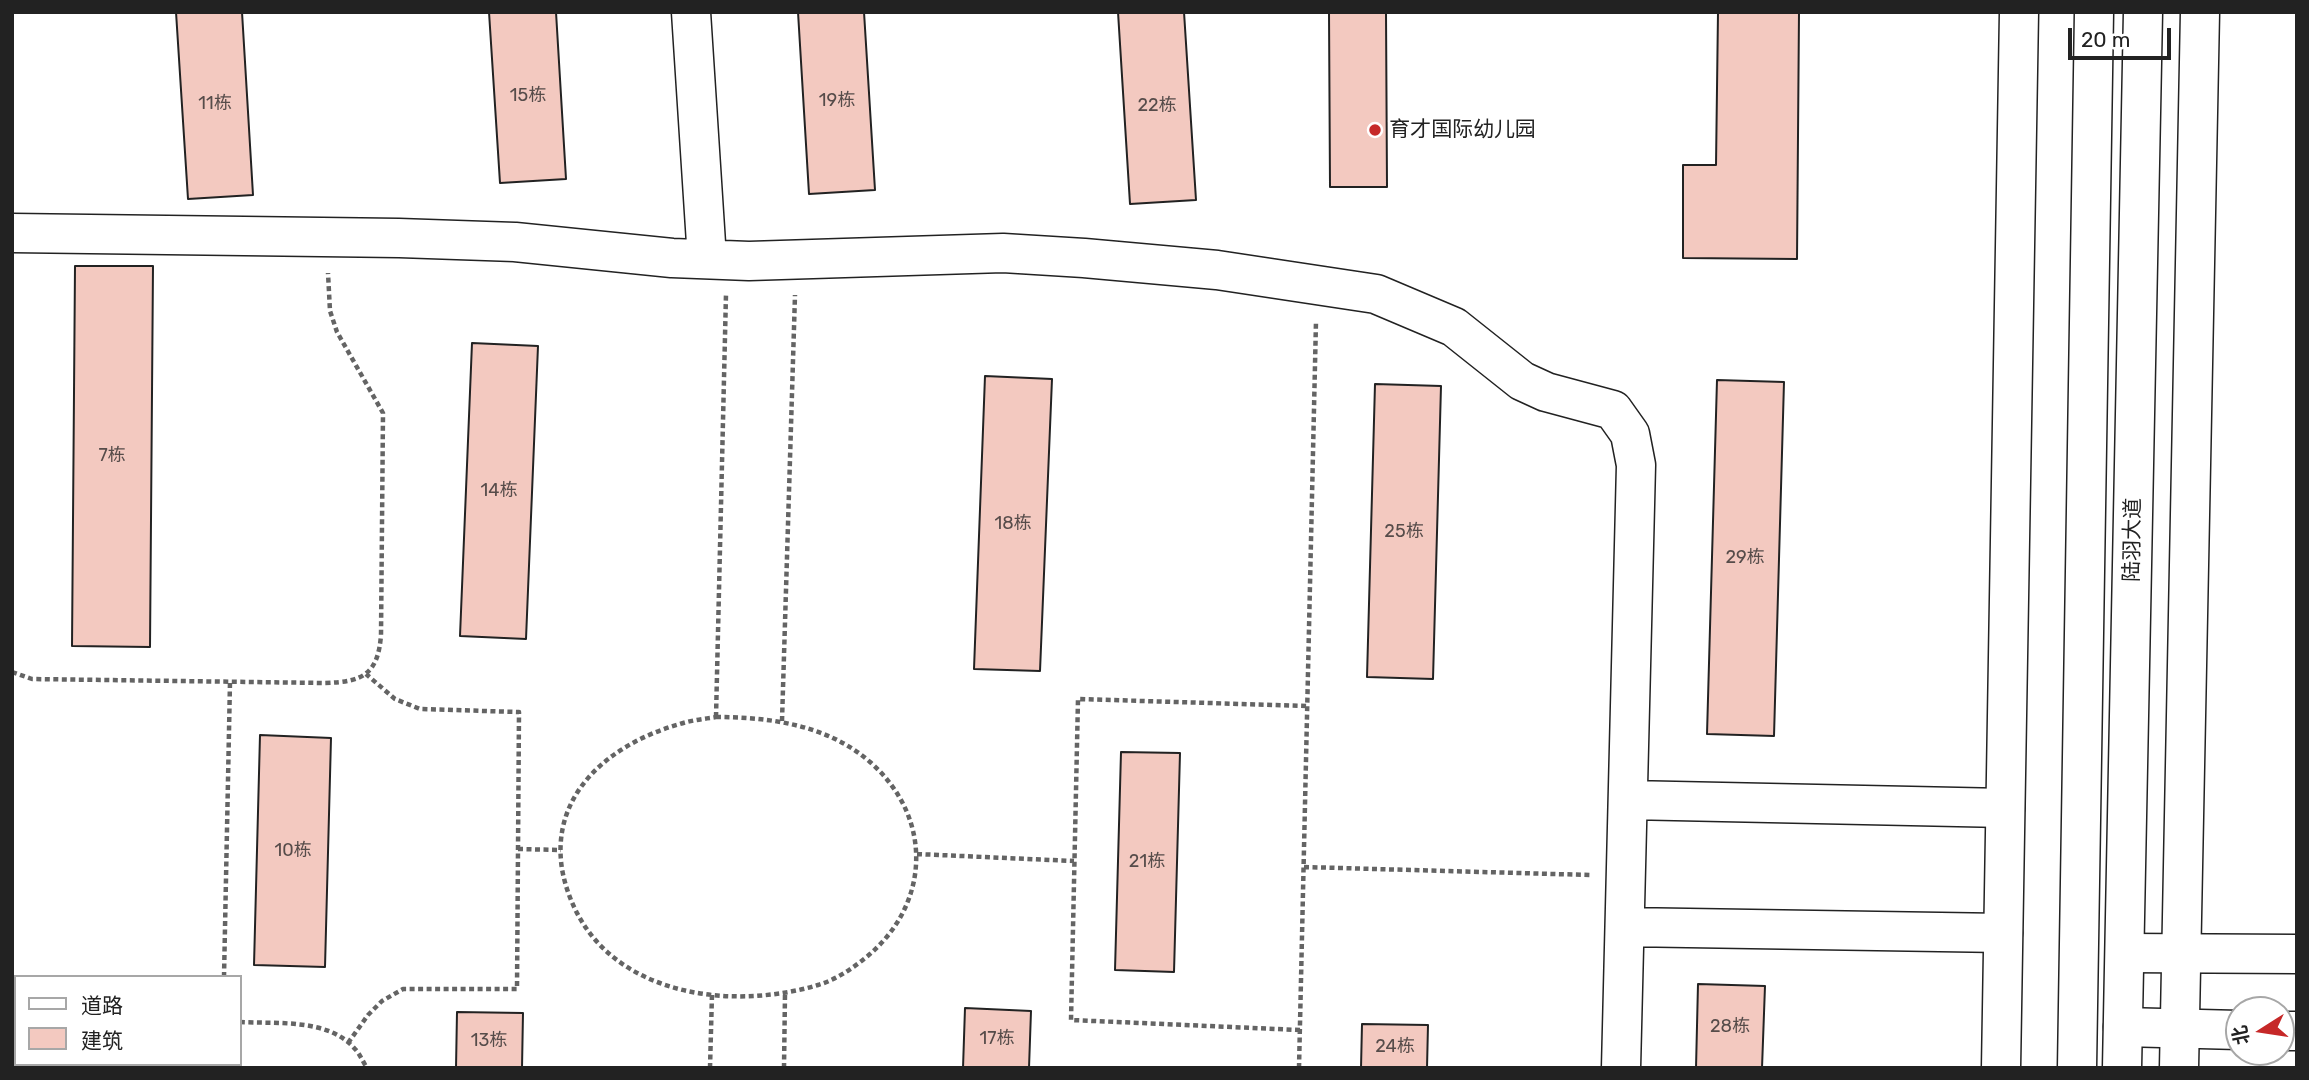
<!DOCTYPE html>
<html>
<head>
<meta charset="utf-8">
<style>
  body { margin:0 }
  #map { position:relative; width:2309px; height:1080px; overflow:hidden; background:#fff; font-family:Rubik,"Noto Sans SC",sans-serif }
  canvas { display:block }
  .frame { position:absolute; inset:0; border:14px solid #222; pointer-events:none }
  .legend { position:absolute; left:14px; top:975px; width:228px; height:91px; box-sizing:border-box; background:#fff; border:2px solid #a7a7a7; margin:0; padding:9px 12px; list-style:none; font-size:21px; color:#222 }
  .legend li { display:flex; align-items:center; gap:14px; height:35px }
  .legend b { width:35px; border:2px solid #a7a7a7 }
  .north { position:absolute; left:2225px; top:996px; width:70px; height:70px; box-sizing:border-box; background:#fff; border:2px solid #a7a7a7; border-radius:50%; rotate:258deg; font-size:19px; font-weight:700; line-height:28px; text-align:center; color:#222 }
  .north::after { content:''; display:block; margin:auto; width:24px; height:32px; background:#c62828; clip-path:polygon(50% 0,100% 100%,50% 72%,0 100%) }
  .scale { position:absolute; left:2068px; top:28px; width:103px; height:32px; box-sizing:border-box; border:4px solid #222; border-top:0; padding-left:9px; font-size:21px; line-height:24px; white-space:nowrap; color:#222; -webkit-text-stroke:5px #fff; paint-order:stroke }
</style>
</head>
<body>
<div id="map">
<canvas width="2309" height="1080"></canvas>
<div class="frame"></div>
<ul class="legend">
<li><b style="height:9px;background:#fff"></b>道路</li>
<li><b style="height:19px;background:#f3c9c0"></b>建筑</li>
</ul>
<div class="north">北</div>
<div class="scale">20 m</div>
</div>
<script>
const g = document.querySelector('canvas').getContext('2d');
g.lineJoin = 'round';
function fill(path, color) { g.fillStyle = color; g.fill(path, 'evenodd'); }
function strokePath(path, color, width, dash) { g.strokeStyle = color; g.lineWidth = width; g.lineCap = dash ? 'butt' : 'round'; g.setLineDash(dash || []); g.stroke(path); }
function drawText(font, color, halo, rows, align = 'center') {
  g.font = font + ' Rubik,"Noto Sans SC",sans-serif'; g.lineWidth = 5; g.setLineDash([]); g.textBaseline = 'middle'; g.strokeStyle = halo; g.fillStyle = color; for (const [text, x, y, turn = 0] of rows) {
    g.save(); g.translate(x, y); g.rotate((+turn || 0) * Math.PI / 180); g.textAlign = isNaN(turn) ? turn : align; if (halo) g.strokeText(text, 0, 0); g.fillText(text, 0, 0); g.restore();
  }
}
const building = new Path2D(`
  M176,12H242L253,195L188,199Z
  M489,12H556L566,179L500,183Z
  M798,12H864L875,190L809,194Z
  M1118,12H1184L1196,200L1130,204Z
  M1329,12H1386L1387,187H1330Z
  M1718,12H1799L1797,259L1683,258V165H1716Z
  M75,266H153L150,647L72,646Z
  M472,343L538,346L526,639L460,636Z
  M985,376L1052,379L1040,671L974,669Z
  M1717,380L1784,382L1774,736L1707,734Z
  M1375,384L1441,386L1433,679L1367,677Z
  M260,735L331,738L325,967L254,965Z
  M1121,752L1180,753L1174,972L1115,970Z
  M1698,984L1765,986L1762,1068H1696Z
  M965,1008L1031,1011L1029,1068H963Z
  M457,1012L523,1013L522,1068H456Z
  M1362,1024L1428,1025L1427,1068H1361Z
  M67,1064H145V1068H67Z`);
fill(building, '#f3c9c0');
strokePath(building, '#222', 2);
const minor = new Path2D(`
  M691,12L707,259
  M12,233L399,238L515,242L672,258L749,261L1003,253L1084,258L1217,270L1376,294L1454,327L1522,381L1546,392L1613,410L1630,434L1636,465L1621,1068
  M1628,800L2005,808
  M1625,927L2003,933
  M2125,953L2297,954
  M2123,1027L2239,1030
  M2281,1031H2297`);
const major = new Path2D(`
  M2001,1068L2019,12
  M2077,1068L2094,12
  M2122,1068L2143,12
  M2179,1068L2200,12`);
strokePath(minor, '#222', 41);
strokePath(major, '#222', 41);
strokePath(new Path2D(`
  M12,672L32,679L325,683C363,682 378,674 381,635L383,413L337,332L330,311L328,273
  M716,717C770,717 828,725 870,762C935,819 930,907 864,959C850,970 835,980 818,985C748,1006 653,1001 599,944C580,924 567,897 562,869C550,792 612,743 680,724C692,720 704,719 716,717Z
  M716,717L726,294
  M782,721L795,295
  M518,849L561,850
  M917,854L1074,861
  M1304,867L1590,875
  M224,977L230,682
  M12,1015L16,1014
  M240,1022C276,1024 329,1018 355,1049C360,1054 363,1062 367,1068
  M1300,1030L1071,1020L1078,699L1307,706
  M348,1043L368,1015L382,1001L403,989H517L519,712L420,709L395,699L366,674
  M710,1068L712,994
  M784,1068L785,994
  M1299,1068L1316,321`), '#646464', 4.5, [5, 3.5]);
strokePath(minor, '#fff', 38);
strokePath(major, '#fff', 38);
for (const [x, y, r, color] of [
  [1375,130,7,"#c62828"]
]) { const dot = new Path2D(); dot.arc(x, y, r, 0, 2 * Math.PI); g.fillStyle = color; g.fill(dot); strokePath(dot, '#fff', 2.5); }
drawText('18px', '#564c4a', null, [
  ["15栋",528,96],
  ["19栋",837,101],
  ["11栋",215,104],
  ["22栋",1157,106],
  ["7栋",112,456],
  ["14栋",499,491],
  ["18栋",1013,524],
  ["25栋",1404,532],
  ["29栋",1745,558],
  ["10栋",293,851],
  ["21栋",1147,862],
  ["28栋",1730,1027],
  ["17栋",997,1039],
  ["13栋",489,1041],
  ["24栋",1395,1047]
]);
drawText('21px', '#222', '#fff', [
  ["育才国际幼儿园",1389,130]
], 'left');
drawText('21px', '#222', '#fff', [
  ["陆羽大道",2133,540,-89]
]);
</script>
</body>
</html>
